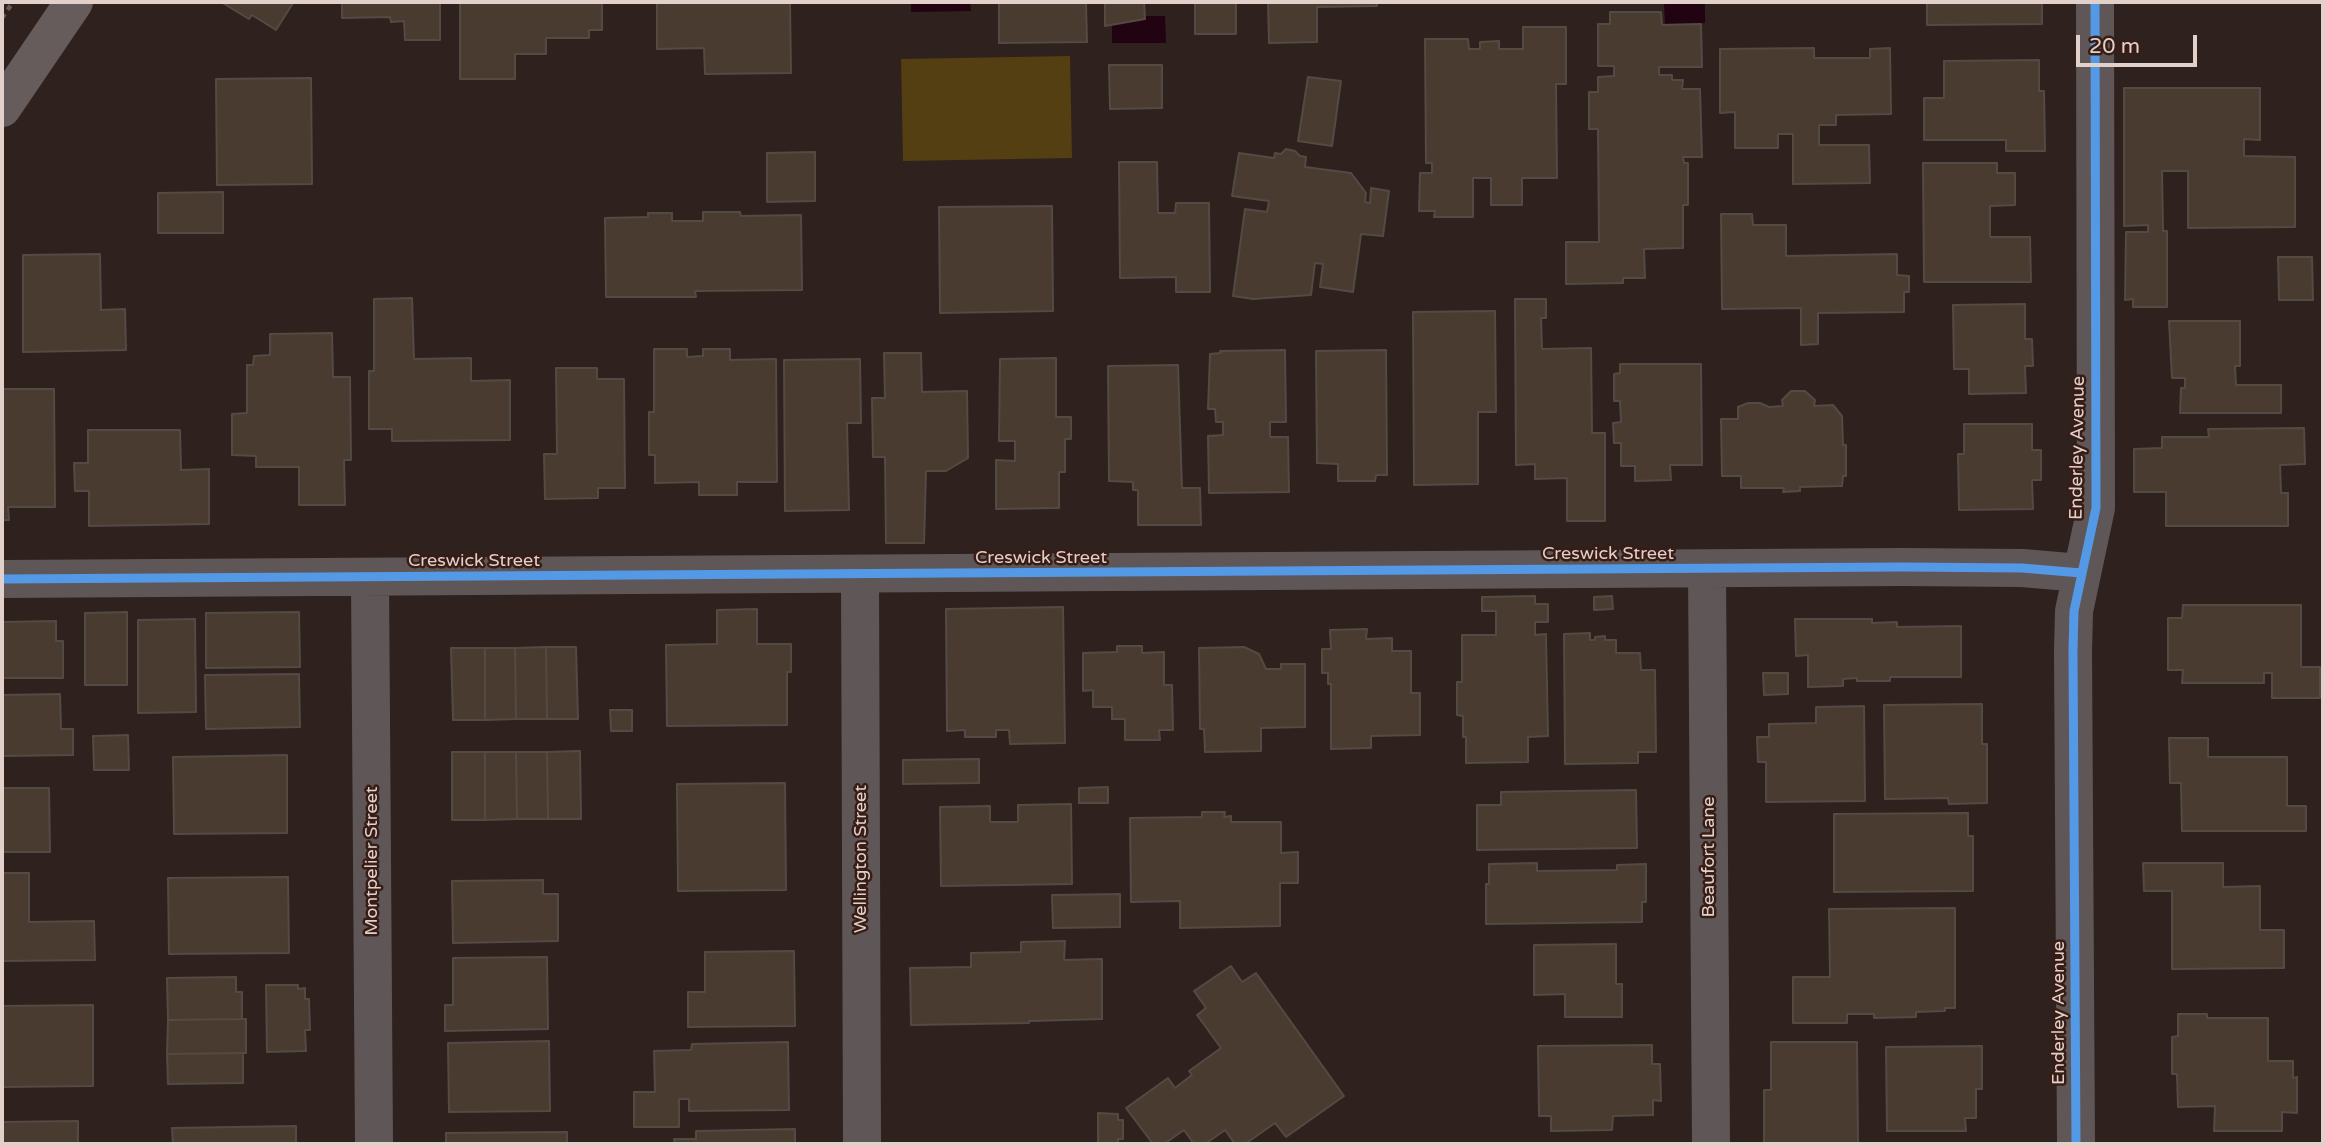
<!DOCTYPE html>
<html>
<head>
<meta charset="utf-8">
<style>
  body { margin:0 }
  #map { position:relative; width:2325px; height:1146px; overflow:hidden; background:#2f211d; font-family:"Varela Round",sans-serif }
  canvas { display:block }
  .frame { position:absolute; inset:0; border:4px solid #e2d0cb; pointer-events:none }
  .scale { position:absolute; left:2076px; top:35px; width:121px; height:32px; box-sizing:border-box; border:4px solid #e2d0cb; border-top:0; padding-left:9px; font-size:21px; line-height:24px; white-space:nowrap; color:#e2d0cb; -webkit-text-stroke:5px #371d15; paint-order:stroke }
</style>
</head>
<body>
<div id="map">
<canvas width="2325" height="1146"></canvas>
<div class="frame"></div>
<div class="scale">20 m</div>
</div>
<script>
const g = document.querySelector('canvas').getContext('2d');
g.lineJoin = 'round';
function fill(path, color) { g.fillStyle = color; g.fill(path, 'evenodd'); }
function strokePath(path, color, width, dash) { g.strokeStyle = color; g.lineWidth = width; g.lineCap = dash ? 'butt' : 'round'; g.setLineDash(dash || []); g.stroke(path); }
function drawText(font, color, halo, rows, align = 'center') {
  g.font = font + ' "Varela Round",sans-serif'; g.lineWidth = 5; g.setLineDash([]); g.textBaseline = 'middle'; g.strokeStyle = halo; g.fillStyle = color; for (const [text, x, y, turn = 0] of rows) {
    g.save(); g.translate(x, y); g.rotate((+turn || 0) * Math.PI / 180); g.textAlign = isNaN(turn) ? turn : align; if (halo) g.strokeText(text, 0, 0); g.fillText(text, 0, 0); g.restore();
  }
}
fill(new Path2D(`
  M1070,56L1072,158L903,161L901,59Z`), '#543f12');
fill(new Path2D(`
  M911,2H970L971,11L911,12Z
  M1664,2H1705V23L1665,24Z
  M1112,16H1165L1166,43H1112Z`), '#210312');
const building = new Path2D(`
  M221,2H291L293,3L276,30L252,15L249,19Z
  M342,2H440V40H405L404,21L391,22L390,17L342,18Z
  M460,2H602V30H589V38H546V54H515V79H460Z
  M657,2H790L791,73L705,74L704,48L657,49Z
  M999,2H1086L1087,42L999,43Z
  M1105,2H1144L1145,19L1105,26Z
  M1195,2H1236V34H1195Z
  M1268,2H1377V6L1317,7V42L1269,43Z
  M1927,2H2042V24L1927,25Z
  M1610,12H1661L1662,25L1701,24L1702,67H1659V75H1672V80H1683L1682,89H1700L1702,157H1683L1684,163H1688V205H1683V248L1644,249L1645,278H1623V283L1566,284V242H1599L1598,129H1589V92H1598V77L1614,76V66H1598V24H1610Z
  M1523,27H1566V84H1556L1557,178H1522V205H1491V178H1473V217H1434L1435,211H1419L1420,173H1432V163H1426L1425,39H1468L1469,49H1480V42L1499,41V49H1523Z
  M1814,48V58H1870V49L1890,48L1891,114L1836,115V125H1819V145H1869L1870,183L1793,184V134H1778V148H1735V112L1720,113V49Z
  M2039,60V91H2044L2045,151H2006V140H1924V98H1944V61Z
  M1109,65H1162V108L1110,109Z
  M1308,77L1341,81L1332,146L1298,141Z
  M311,78L312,184L217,185L216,79Z
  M2124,88H2260V140L2244,139V156L2295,157V227L2188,228V171H2162L2163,231H2167V307H2133V299L2125,300L2126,232H2148V225L2124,226Z
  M1286,149L1295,151L1300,156L1306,157L1305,167L1351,173L1366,193L1365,202L1370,203L1371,188L1389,191L1383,236L1361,234L1353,292L1320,287L1323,264L1315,263L1311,295L1253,299L1233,296L1245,209L1267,212L1269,201L1232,196L1239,153L1274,158L1275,153L1281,154Z
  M815,152V201L767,202V153Z
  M1119,162H1157L1158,213H1175L1176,203H1209L1210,292H1176V277L1120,278Z
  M1923,163H1997V173H2015V205L1990,206V237H2030L2031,282H1924Z
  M223,192V233H158V193Z
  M1052,206L1053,311L940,313L939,207Z
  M703,212H740L741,216L801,215L802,290L695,291L696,297H606L605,218L648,217V213H672V221H703Z
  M1721,214H1752L1753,225H1786V256L1897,254V275L1909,276V292H1904V312L1818,313V344L1801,345V308L1722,309Z
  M100,254L101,310L125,309L126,350L23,352V255Z
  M2278,257H2312L2313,300H2279Z
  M412,298L414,359L471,358V381L510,380V440L392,441V429H369V371H374V299Z
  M1515,299H1546V318H1541L1542,349L1591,348L1592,433H1605V521H1567V478L1535,479V464L1516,465Z
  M2025,304V339H2032L2033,366H2025L2026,393L1969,394V369H1954L1953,305Z
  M1495,311L1496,412H1478V484L1414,485L1413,312Z
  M2169,321H2240V366H2235L2236,385H2281V413H2180L2181,388H2185V378H2172Z
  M332,333L333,377H350L351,460H344L345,505H299V467H256V456L232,455V414L247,413V365H253L254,356L270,355V334Z
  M654,349H687V357L703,356V349H730V360L776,359L777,482H737V495H699V482L655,483V455H649V412H654Z
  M1285,350L1286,422H1270V437H1288L1289,492L1209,493L1208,436L1223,435V422H1216L1215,409H1208L1210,354L1221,353L1220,351Z
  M1386,350L1387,475H1376L1375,481H1338V464L1317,463L1316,351Z
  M884,353H921L922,392L967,391L968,458L946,471H926L924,543H886L885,457H873L872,398H885Z
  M1056,358V417H1071V439H1065V472H1059V508L996,509V460L1015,461V441H999L1000,359Z
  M860,359L861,423H847L849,510L785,511L784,360Z
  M1620,364H1701L1702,465H1670L1671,480L1635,481V466H1621V443H1614L1613,423L1621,422L1620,401H1614V374L1620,373Z
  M1178,365L1182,488H1200L1201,525H1138V490H1133V482L1109,481L1108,366Z
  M556,368H597V379H624L625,488H598V498L545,499L544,454H557Z
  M2,389H54L55,507H8L9,520H2Z
  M1791,391H1805L1815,400L1814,406L1833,405L1842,416L1843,445H1846V476H1843L1842,486L1800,487V491L1783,492L1784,488H1741V476H1722L1721,419H1738V407L1748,403H1760L1769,407L1783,406L1782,400Z
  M1964,424H2032V450H2041V480H2032L2033,509L1959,510L1958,454H1964Z
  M2304,428L2305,464L2280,465L2281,493H2288V526H2166V492H2134V449L2162,448V437H2209L2208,429Z
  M88,430H180L181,470L209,469V524L89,526V491H75L74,463H88Z
  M1535,596V604H1548V622H1535V635L1546,634L1548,736L1528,737V762L1466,763V737H1463V716L1457,715V682H1462V635H1496V611H1482V597Z
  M1612,596L1613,609L1594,610V597Z
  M2183,605H2301V667H2320V698H2272V673H2264V683H2182L2183,670H2168V618H2182Z
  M1063,607L1065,743L1010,744L1009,730H996V737H965V730L947,731L946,609Z
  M757,609V644H791V672H787V725L667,726L666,645L717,644V610Z
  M127,612V685H85V613Z
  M299,612L300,667L206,668V613Z
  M195,619L196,712L138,713V620Z
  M1795,619H1872V623L1897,622V627L1961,626V677H1890V681H1857V678L1843,679V686L1808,687V655L1796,656Z
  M56,621V641H63V678H2V622Z
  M1367,629L1366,639L1392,638V651H1411V693H1420V735L1371,736V748L1331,749V684H1328V673H1322V649H1331L1330,630Z
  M1590,633V640H1595V637L1605,636V640H1616V653H1640L1641,670H1655L1656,752H1638V763L1565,764L1564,634Z
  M1117,646H1142V653L1164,652V685H1172L1173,730H1159L1160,740H1125V719H1112V707H1093V690L1083,691V653L1117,652Z
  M546,647H576L578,719H547Z
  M546,647L547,719H516L515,648Z
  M1244,647L1259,654L1266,669H1281V664H1305V727L1261,728V751L1205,752L1204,729H1200L1199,648Z
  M451,648H485V720H453Z
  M485,648H515L516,719L485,720Z
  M1763,673H1788V694L1764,695Z
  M299,674L300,727L206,729L205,675Z
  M60,694L61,729H73V755L2,756V695Z
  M1982,704V744H1987V803L1949,804L1948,798L1885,799L1884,705Z
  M1864,706L1865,801L1766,802V762H1758L1757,737H1769V724L1816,723V707Z
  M610,710H632V731H611Z
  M128,735L129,770H94L93,736Z
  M2169,738H2208V757H2287V806H2306V831H2182L2181,783H2170Z
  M580,751L581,819H548L547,752Z
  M452,752H485V820H452Z
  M485,752H516L517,819L485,820Z
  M516,752H547L548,819H517Z
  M287,755V833L174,834L173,757Z
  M979,759V783L903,784V760Z
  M785,783L786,890L678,891L677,784Z
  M1108,787V803H1079V788Z
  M2,788H49L50,852H2Z
  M1636,790L1637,848L1477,850V805H1501V792Z
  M1071,804L1072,884L941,886L940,807L990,806V822H1018V805Z
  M1202,812H1225L1224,817L1231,816V822H1281V853L1298,852V883H1280V926L1180,928V901L1131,902L1130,818L1202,817Z
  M1968,813V836H1973V891L1834,892V814Z
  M1537,863V871L1617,870V865L1646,864V902H1642V922L1486,924V884H1489V864Z
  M2143,863H2223V887L2260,886V930H2284V968L2172,969V891H2144Z
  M2,873H29V922L94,921L95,960L2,961Z
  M288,877L289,953L169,954L168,878Z
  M543,880V894H558V941L453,943L452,881Z
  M1120,894V927L1053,928L1052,895Z
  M1955,908V1008H1945V1011L1916,1012V1017L1874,1018V1014H1847V1023H1793V977H1830L1829,909Z
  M1065,941L1064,960L1102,959V1019L1029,1021V1023L911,1025L910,968L971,967V953L1021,952V942Z
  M1616,944V984H1622V1017H1565V994L1534,995V945Z
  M794,951L795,1026L688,1027V992H705V952Z
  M547,957L548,1029L445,1031V1005H453V958Z
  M1231,966L1242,982L1256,973L1344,1096L1286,1137L1275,1123L1245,1144H1235L1225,1130L1205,1144H1194L1184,1130L1164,1144H1153L1126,1108L1168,1078L1175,1088L1192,1075L1189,1071L1221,1048L1197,1015L1206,1008L1194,991Z
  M236,977V992H242V1019L168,1020L167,978Z
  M266,985H298V989L305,988V999H309L310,1030H305L306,1051L267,1052Z
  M93,1005V1086L2,1087V1006Z
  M2178,1014H2207V1018H2268V1061H2293V1078L2297,1077V1113L2282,1112V1131H2214L2215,1106L2178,1107L2177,1074H2172V1037L2178,1036Z
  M242,1019H246V1053L167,1054L168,1020Z
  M549,1041L550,1111L449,1112L448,1043Z
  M788,1042L789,1110L689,1111V1099H679V1127H634V1092H655L654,1051L691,1050L692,1044Z
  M1771,1042H1857L1858,1144H1764V1090H1771Z
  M1652,1045V1064H1660L1661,1101L1653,1100V1115L1613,1116L1612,1130L1551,1131V1116H1539L1538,1046Z
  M1982,1046V1089H1976V1118H1965L1966,1131H1887L1886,1047Z
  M243,1053V1083L168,1084L167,1054Z
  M1098,1113L1118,1114V1120H1123V1139H1118V1144H1098Z
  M78,1121V1144H2V1122Z
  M296,1126V1144H173L172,1128Z
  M795,1129V1144H675L674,1139H696V1131Z
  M567,1132V1144H446V1133Z`);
fill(building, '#4a3b30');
strokePath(building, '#544a44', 2);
strokePath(new Path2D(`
  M2,18L13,2`), '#635b59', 4.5, [5, 5]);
strokePath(new Path2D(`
  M1707,569L1711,1144
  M860,575L862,1144
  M370,578L374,1144
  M2,579L1903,567L2022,568L2081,573
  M2076,1144L2073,651L2074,611L2096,508L2095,2`), '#5f5757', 38);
strokePath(new Path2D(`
  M2,108L74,2`), '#665c5b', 38);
strokePath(new Path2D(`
  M2,579L1903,567L2022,568L2081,573
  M2076,1144L2073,651L2074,611L2096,508L2095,2`), '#5399e6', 9);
drawText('18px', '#e2d0cb', '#371d15', [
  ["Enderley Avenue",2078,448,-89],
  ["Creswick Street",1608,554],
  ["Creswick Street",1041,558],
  ["Creswick Street",474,561],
  ["Beaufort Lane",1709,857,-90],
  ["Wellington Street",861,859,-90],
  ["Montpelier Street",372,861,-90],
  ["Enderley Avenue",2059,1013,-90]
]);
</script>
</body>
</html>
